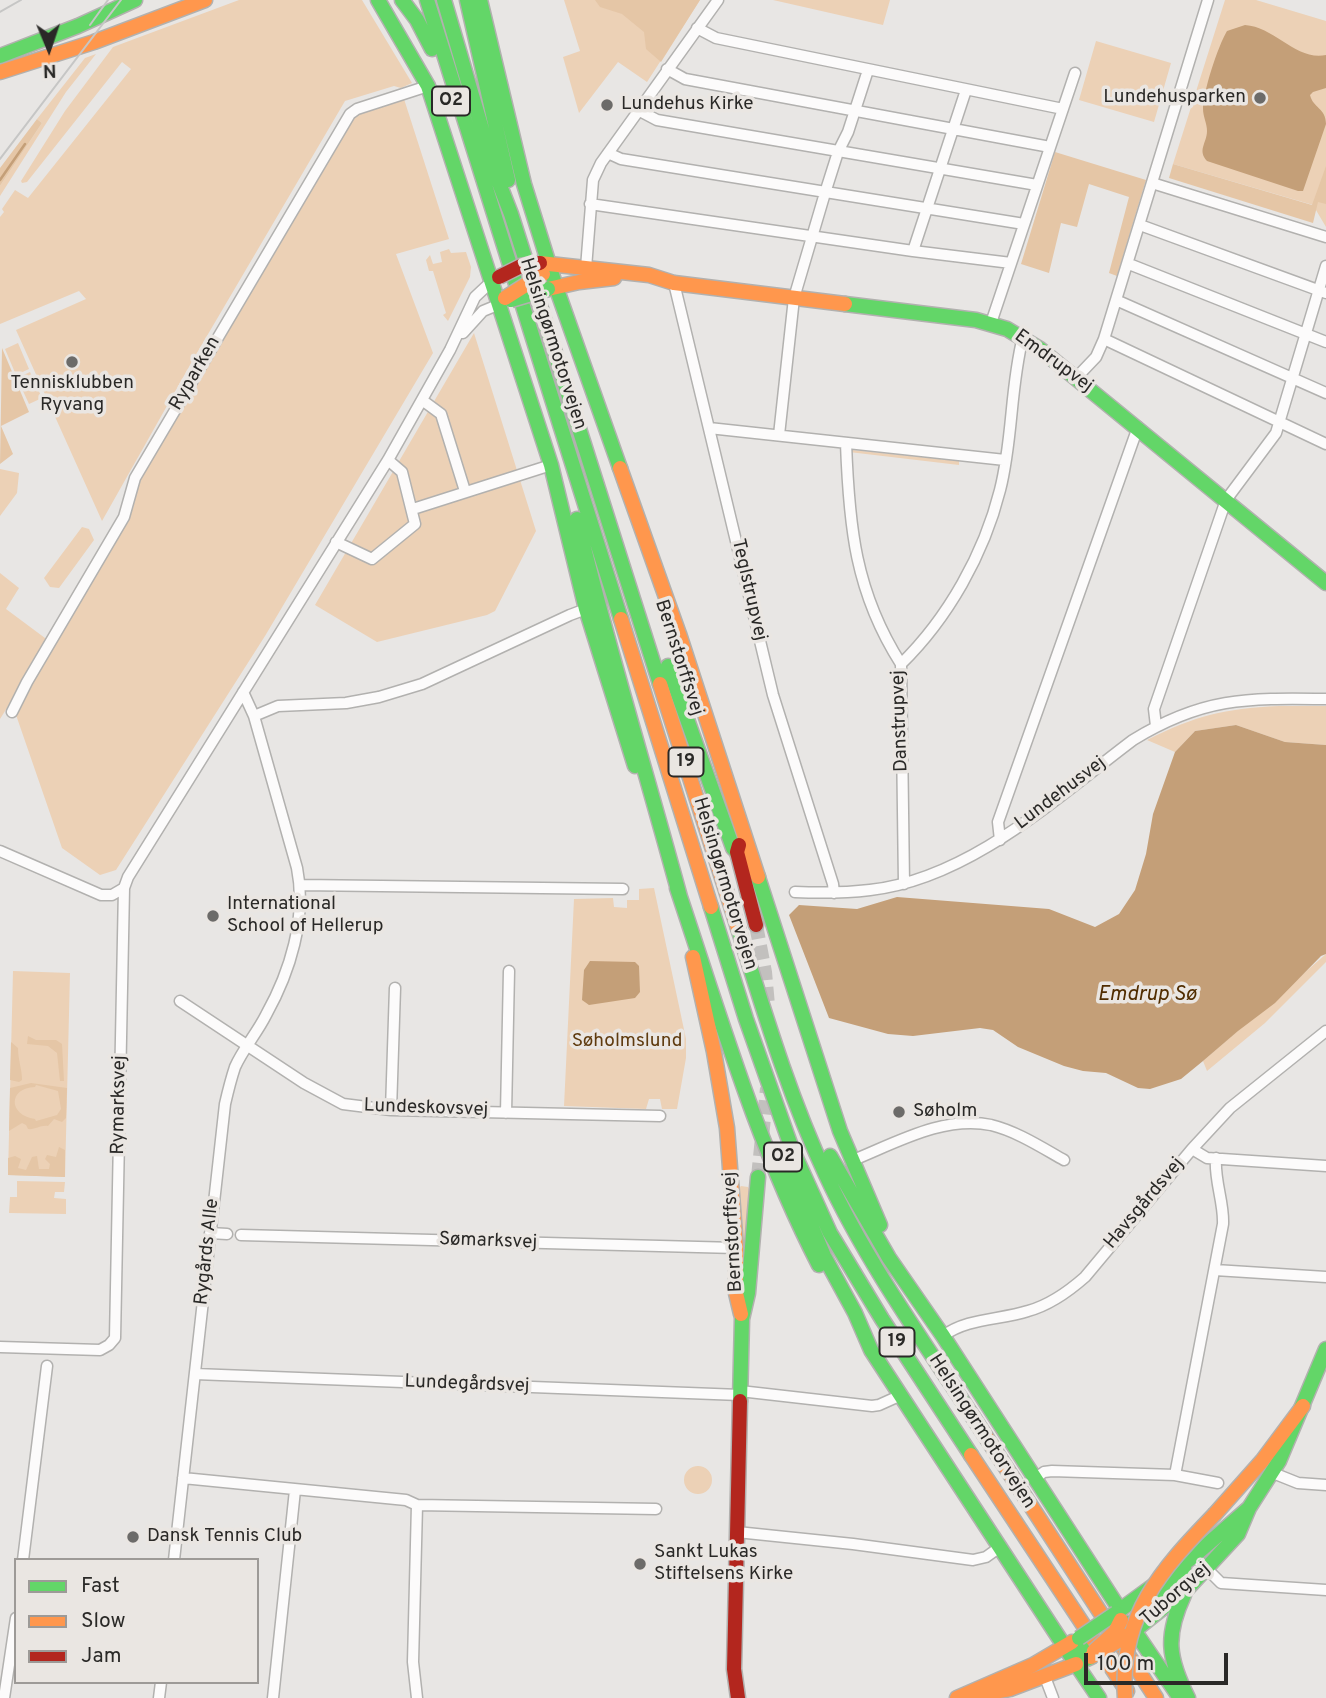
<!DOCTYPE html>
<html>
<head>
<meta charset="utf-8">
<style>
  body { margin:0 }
  #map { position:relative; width:1326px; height:1698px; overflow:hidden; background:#e8e6e4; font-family:Overpass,sans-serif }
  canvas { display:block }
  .legend { position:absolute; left:14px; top:1558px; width:245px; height:126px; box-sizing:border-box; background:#eae6e2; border:2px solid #9d9a97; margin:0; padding:9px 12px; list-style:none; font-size:21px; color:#2a2927 }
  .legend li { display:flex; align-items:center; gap:14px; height:35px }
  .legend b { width:35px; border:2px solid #9d9a97 }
  .north { position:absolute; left:14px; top:14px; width:70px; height:70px; -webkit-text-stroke:5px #eae6e2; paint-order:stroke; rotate:178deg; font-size:19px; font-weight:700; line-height:28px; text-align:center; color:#2a2927 }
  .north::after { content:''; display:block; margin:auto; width:24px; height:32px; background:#2a2927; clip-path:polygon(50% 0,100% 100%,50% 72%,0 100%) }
  .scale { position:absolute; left:1084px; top:1653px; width:144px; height:32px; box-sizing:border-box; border:4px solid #2a2927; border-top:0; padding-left:9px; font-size:21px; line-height:24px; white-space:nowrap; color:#2a2927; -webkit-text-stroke:5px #eae6e2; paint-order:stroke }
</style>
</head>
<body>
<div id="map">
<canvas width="1326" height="1698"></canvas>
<ul class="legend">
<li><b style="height:9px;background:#63d668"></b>Fast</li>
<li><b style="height:9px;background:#ff974d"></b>Slow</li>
<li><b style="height:9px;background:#b3261e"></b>Jam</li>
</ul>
<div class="north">N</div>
<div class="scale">100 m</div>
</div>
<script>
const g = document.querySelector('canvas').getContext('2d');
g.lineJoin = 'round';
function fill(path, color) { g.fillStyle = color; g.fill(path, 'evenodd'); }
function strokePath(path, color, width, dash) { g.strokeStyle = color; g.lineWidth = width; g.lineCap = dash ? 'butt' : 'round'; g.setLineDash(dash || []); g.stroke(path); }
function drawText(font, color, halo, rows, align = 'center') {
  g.font = font + ' Overpass,sans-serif'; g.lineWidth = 7; g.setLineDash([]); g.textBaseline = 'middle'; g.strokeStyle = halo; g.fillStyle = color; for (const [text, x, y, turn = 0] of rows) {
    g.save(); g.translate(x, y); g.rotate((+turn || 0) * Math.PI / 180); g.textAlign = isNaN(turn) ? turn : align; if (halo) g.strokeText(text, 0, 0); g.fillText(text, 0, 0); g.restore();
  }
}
fill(new Path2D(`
  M239,0H362L412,83L401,88L394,86L345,101L194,358L102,521L16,330L86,299L79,291L0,324V217L4,212L2,209L15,190L28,198L131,69L122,62L27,182L22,183L21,181L65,111L113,47Z
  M564,0H700L647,82L618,62L579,113L563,57L580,51Z
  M773,0H890L883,25Z
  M1225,0H1256L1326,21V227L1313,205L1173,164Z
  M1096,41L1171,63L1154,122L1079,100Z
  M96,54L66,92L0,196V186L42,123L37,119L85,58Z
  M404,99L449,239L396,254L433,353L265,636L116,870L100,875L62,848L15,712L133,508L140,478L354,115Z
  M449,249L451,253L466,252L471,267L470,277L448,321L443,315L446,313L433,271H429L426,260L430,255L433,264L442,262L440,252Z
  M474,333L536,531L495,611L487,615L377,642L315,605Z
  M18,343L29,369L16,375L5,349Z
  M30,372L42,398L29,404L17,378Z
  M852,450L959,461V465L849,452Z
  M0,469L19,473L17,493L0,516Z
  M82,527L89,529L94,540L59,588L50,587L44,578Z
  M0,573L19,588L6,609L49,641L0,719Z
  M1279,706H1326V745L1285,742L1236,725L1195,731L1175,752L1147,740C1197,715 1223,709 1279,706Z
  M654,888L686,1039V1058L677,1109H662L660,1099H649L646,1109L564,1106L574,899L613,898L614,907L627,908V900H639V889Z
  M1326,954V962L1265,1023L1207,1071L1203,1061Z
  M13,971L70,973L65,1177L8,1175Z
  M17,1181L65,1182L64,1192H55L54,1198L66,1199V1214L9,1213L10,1197H17Z
  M741,1186L748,1187L751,1192L743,1293L738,1189Z
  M684 1480a14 14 0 1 1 28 0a14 14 0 1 1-28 0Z`), '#ecd1b6');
fill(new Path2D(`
  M595,0H700L661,62L646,49L644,32L622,14L600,7Z
  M37,119L42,123L0,186V168Z
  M1055,152L1146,180L1117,276L1109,273L1129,197L1089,184L1077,227L1061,223L1049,273L1021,264Z
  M1173,164L1312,205L1326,166V204L1318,202L1313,223L1169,178Z
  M2,348L29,412L1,426L13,454L0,464Z
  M28,1036L36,1040H56L62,1044L64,1081H60L57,1053L48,1046L27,1044Z
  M11,1042L18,1048C18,1060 22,1069 22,1080L19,1082L10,1080Z
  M31,1083L67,1088L66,1118L62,1122L54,1119L48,1126C40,1125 35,1130 28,1129L26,1125L22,1123L9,1131L10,1088ZM36,1085L58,1091L61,1109L57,1115L36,1121L35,1119C8,1115 8,1088 35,1087Z
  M59,1147L65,1150V1177L8,1175V1158L15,1156L21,1159L18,1168L26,1170L32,1157L37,1156L39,1169H49L50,1164L45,1159L47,1155L56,1157Z`), '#e5c6a6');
fill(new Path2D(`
  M1245,25C1275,27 1296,61 1326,55V88L1313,92L1310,95C1313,108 1326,108 1326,124L1303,191H1298L1207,161C1197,150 1207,143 1207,131C1207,124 1203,116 1203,109C1203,92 1218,46 1227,31Z
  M1236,725L1285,742L1326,745V954L1321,956L1275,1003L1238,1031L1203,1061L1181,1079L1150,1089L1138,1088L1106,1073L1083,1071L1064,1066L1018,1047L993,1030L980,1028L913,1036L888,1034L829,1018L789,915L799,905L857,909L897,897L1049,909L1095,927L1119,914L1135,890L1146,854L1153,814L1175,752L1195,731Z
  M590,961L635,962L639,966L640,992L635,998L589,1005L582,1000L584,970Z`), '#c49f78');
strokePath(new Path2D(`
  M0,180L25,144`), '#c49f78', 2.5);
strokePath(new Path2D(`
  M756,925L765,972L768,1005
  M758,1177L767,1088`), '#c2c0be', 14, [14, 7]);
const street = new Path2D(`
  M697,28L716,38L1063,109
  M667,69L685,79L1050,147
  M638,110L657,120L1037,185
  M608,153L621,159L1024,224
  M1152,183L1326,237
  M590,204L913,251L1011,263
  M1140,225L1326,293
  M913,251L966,90
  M1129,264L1326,342
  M586,268L593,180L601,163L718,0
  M674,283L773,695L833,884L834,893
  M1116,300L1326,393
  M991,323L1075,73
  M463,333L483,311L500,304
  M1104,339L1326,444
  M1076,378L1096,357L1104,339L1208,0
  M422,400L441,414L465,491
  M709,428L1005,460
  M779,435L794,298L825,193L838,152L848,132L868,70
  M846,443C849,526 855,592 901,664L904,884
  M413,509L551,465
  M336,542L372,559L415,524L402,472L388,460
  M901,664C948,618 984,554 1000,490C1013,440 1010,387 1023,337
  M12,712L27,682L124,517L135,478L350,114L357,109L428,86
  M254,716L278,706L346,703L379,697L422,684L570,615L586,609
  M1156,726L1154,709L1226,500L1276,433L1326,266
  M1000,840L998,822L1138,427
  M0,851L101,895H112L124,888
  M300,885L623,889
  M795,892C820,893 845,893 870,890C969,879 1056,798 1133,740C1203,697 1247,698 1326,699
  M180,1001L304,1083L343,1104L391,1110L660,1116
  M391,1110L395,988
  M506,1113L509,971
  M1192,1149L1207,1158L1326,1166
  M851,1161C894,1144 943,1115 991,1125C1016,1131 1041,1147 1064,1160
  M210,1233L227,1234
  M241,1235L736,1248
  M1215,1270L1326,1277
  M943,1336C967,1318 1000,1320 1028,1311C1050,1305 1068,1292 1085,1277L1192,1149L1230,1108L1326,1031
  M0,1347L100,1350L109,1345L115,1338L124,888L128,877L388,460L450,350L475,297L491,282
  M195,1374L740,1395
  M740,1391L872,1406L879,1405L899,1396
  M1273,1473L1298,1483L1326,1485
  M1175,1475L1223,1224C1224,1202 1214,1180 1216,1158
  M183,1478L406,1500L417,1505L656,1509
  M1034,1479L1044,1472L1052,1471L1175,1475L1218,1483
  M417,1505L413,1662L417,1698
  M737,1532L853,1544L973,1560L986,1557L1000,1547
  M1194,1556L1221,1583L1326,1590
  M23,1560L47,1366
  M174,1560L225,1104C228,1091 231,1079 235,1067C243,1049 257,1033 266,1015C290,972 307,918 297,868L254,716L243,692
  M1045,1677L1053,1698
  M4,1698L16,1618
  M159,1698L161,1682
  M273,1698L295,1490`);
const fast = new Path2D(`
  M378,0L428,86L551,465L586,609L635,766
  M402,0L417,20L432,49
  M427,0L621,619
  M444,0L494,170L511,214L660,684
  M467,0L508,180
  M480,0L524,184L556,287L620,468
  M0,56L78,26L135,0
  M845,304L976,320L1007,329L1040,349L1326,583
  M577,519C607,646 646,771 680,897
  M668,666L733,848L737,852
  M758,877L840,1131L880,1225
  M677,888C720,1016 757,1145 819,1265
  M711,907L746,1019L792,1149L830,1233L882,1319L971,1455
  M738,928C764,1011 789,1096 826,1175C866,1261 921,1338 973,1417
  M830,1156L889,1258L943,1336
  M785,1163L824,1256L855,1313L871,1350
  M943,1336L1120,1610L1194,1556L1249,1508
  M871,1350L1076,1664L1091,1657
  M740,1401L742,1319L748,1293L758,1177
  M1184,1595C1165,1636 1168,1658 1188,1698
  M1150,1599L1174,1580L1184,1568
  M1129,1623L1180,1698
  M1130,1634L1188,1588L1238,1534L1249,1508L1279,1461L1326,1349
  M1084,1645L1078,1653L1076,1664L1099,1698`);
const slow = new Path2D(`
  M0,72L94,42L205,0
  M540,263L649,275L674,283L845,304
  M548,289L579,282L614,278
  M620,468L679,634L758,877
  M621,619L711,907
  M660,684L738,928
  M693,957L714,1052L727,1128L736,1248V1293L741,1314
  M973,1417L1156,1698
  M971,1455L1127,1691
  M1215,1514L1262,1461L1303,1406
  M968,1697L1010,1689L1076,1664
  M957,1698L1033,1665L1072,1642`);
const jam = new Path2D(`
  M739,845L737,852L756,925
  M738,1698L734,1669L740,1401`);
strokePath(street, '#b2b1af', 13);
strokePath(fast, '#b2b1af', 17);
strokePath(slow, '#b2b1af', 17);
strokePath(jam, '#b2b1af', 17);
strokePath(street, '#fcfbfb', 10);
strokePath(fast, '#63d668', 14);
strokePath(slow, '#ff974d', 14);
strokePath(jam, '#b3261e', 14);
strokePath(new Path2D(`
  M0,12L21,0
  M90,25L108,0
  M0,159L121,0`), '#c6c6c5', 2);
const fastBridge = new Path2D(`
  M511,300L548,289
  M1079,1638L1116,1613`);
const slowBridge = new Path2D(`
  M505,298L543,274
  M1094,1651L1115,1632L1121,1620
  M1091,1657L1130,1634
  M1125,1698C1119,1616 1161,1570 1215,1514`);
const jamBridge = new Path2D(`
  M499,277L521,266L540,263`);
strokePath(fastBridge, '#b2b1af', 17, []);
strokePath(slowBridge, '#b2b1af', 17, []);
strokePath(jamBridge, '#b2b1af', 17, []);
strokePath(fastBridge, '#63d668', 14);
strokePath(slowBridge, '#ff974d', 14);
strokePath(jamBridge, '#b3261e', 14);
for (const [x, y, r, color] of [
  [1260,98,7,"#6c6b69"],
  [607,105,7,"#6c6b69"],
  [72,362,7,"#6c6b69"],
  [213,916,7,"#6c6b69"],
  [899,1112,7,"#6c6b69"],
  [133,1537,7,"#6c6b69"],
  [640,1564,7,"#6c6b69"]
]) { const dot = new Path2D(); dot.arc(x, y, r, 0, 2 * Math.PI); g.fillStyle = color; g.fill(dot); strokePath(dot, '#eae6e2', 2.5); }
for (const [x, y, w] of [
  [451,101,38],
  [686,762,35],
  [783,1157,38],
  [897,1342,35]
]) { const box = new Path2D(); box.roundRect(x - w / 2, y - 14.5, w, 29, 5); g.fillStyle = '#eae6e2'; g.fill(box); strokePath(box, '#2a2927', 2); }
drawText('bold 18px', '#2a2927', null, [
  ["O2",451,101],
  ["19",686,762],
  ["O2",783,1157],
  ["19",897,1342]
]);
drawText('19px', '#2a2927', '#eae6e2', [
  ["Lundehusparken",1246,98,"right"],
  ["Lundehus Kirke",621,105],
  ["Tennisklubben",72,384,"center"],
  ["Ryvang",72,406,"center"],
  ["International",227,905],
  ["School of Hellerup",227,927],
  ["Søholm",913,1112],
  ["Dansk Tennis Club",147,1537],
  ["Sankt Lukas",654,1553],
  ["Stiftelsens Kirke",654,1575]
], 'left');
drawText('19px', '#2a2927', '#eae6e2', [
  ["Helsingørmotorvejen",552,344,72],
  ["Emdrupvej",1053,362,36],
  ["Ryparken",196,374,-60],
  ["Teglstrupvej",748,590,77],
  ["Bernstorffsvej",678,658,72],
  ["Danstrupvej",901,721,-92],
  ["Lundehusvej",1061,794,-37],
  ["Helsingørmotorvejen",724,884,73],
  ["Rymarksvej",120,1105,-89],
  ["Lundeskovsvej",426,1109,2],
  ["Havsgårdsvej",1145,1204,-50],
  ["Bernstorffsvej",734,1232,-93],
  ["Sømarksvej",488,1242,2],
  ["Rygårds Alle",208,1252,-84],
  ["Lundegårdsvej",467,1385,2],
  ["Helsingørmotorvejen",981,1432,57],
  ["Tuborgvej",1176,1595,-41]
]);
drawText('19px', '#5f3b0f', '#eae6e2', [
  ["Søholmslund",627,1042]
]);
drawText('italic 21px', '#512d00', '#eae6e2', [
  ["Emdrup Sø",1147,996]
]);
</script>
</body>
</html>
